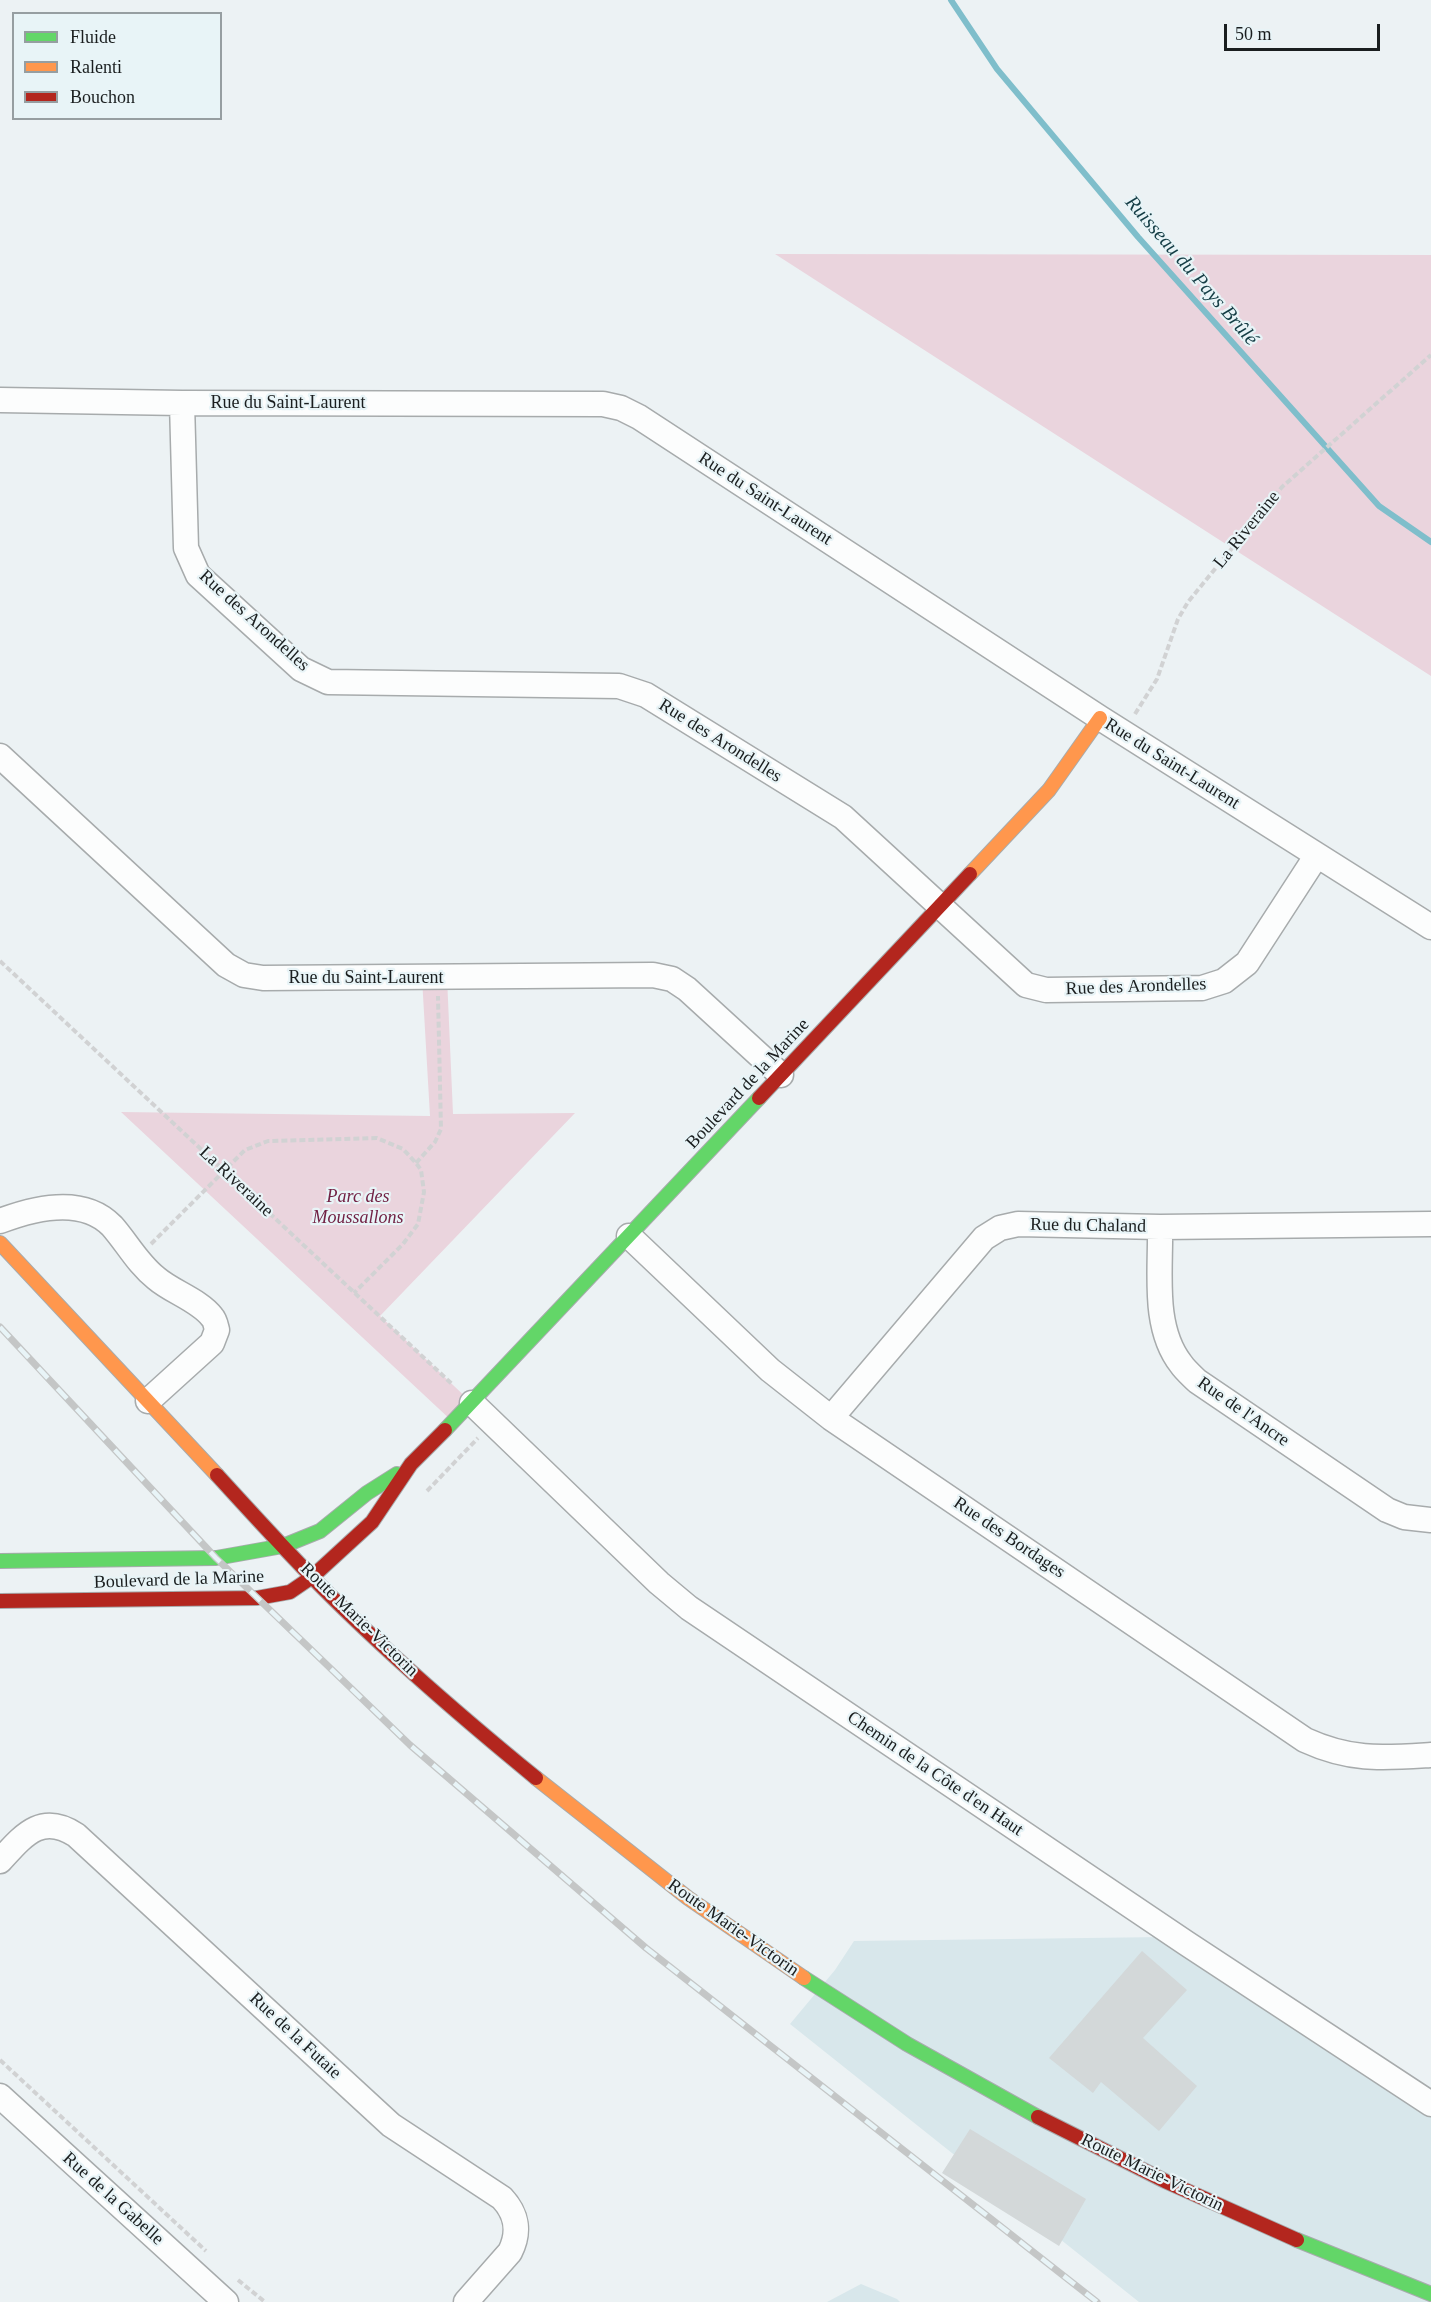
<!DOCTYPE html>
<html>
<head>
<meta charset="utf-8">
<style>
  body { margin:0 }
  #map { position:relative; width:1431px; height:2302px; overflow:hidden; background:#ecf2f4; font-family:Georgia,serif }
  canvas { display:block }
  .legend { position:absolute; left:12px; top:12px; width:210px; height:108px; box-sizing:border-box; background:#e8f4f7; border:2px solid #969ea1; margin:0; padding:8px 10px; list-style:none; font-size:18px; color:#1a1e1f }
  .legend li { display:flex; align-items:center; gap:12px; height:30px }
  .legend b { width:30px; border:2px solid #969ea1 }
  .scale { position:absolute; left:1224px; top:24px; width:156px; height:27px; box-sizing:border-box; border:3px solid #1a1e1f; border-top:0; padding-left:8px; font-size:18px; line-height:21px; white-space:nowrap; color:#1a1e1f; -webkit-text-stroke:4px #e8f4f7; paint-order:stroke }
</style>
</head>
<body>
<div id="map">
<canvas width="1431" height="2302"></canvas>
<ul class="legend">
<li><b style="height:8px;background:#63d668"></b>Fluide</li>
<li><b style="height:8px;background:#ff974d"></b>Ralenti</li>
<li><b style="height:8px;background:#b3261e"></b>Bouchon</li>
</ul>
<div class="scale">50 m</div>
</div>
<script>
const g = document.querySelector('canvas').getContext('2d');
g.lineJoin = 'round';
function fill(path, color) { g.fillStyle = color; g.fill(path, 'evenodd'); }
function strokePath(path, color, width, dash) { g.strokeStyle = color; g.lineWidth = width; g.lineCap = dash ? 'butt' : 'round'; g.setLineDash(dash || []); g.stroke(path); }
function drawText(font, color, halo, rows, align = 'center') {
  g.font = font + ' Georgia,serif'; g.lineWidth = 4.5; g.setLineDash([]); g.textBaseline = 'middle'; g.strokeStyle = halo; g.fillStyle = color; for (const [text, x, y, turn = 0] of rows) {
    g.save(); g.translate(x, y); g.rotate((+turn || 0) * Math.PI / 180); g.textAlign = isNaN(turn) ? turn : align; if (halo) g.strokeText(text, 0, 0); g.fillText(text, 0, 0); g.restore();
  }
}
fill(new Path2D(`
  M1164,1937L1431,2116V2302H1139L790,2024L835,1970L854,1941Z
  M861,2284L897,2299L900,2302H827Z`), '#d8e7eb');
fill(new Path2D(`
  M775,254L1431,255V676Z
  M447,977L453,1114L575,1113L380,1316L472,1403L453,1422L121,1112L430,1116L422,978Z`), '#ead4dd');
strokePath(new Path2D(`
  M951,0L997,69L1138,237L1379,506L1431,542`), '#7fbecb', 6);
fill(new Path2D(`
  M1142,1951L1187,1990L1143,2038L1197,2086L1159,2131L1101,2082L1093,2093L1049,2058Z
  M970,2129L1086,2199L1059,2246L942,2173Z`), '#d3d8d9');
const street = new Path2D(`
  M0,400L182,403L603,404L621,408L639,417L1100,718L1431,927
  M182,403L186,548L198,575L301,669L328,682L619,686L646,695L843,817L1026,985L1046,990L1202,988L1224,981L1247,963L1317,855
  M0,756L226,965L244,975L263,978L653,975L672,979L687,989L781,1075
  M0,1221C34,1208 83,1196 112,1226C127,1243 138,1264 156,1278C172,1292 199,1300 212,1317C215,1320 216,1326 217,1330L212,1343L148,1401
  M1160,1227C1161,1271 1152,1327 1181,1364C1185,1370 1192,1376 1197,1381L1387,1510L1404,1517L1431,1520
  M629,1236L770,1370L831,1418L1305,1740C1351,1761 1382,1758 1431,1755
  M472,1403L659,1583L689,1608L1186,1943L1431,2104
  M831,1418L984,1238L1000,1228L1018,1224L1160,1227L1431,1224
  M0,1861C23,1836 41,1812 76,1835L391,2125L502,2198C517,2214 520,2232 510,2252L466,2302
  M0,2096L226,2302`);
const fast = new Path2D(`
  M445,1430L759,1098
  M0,1561L216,1558L283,1546L320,1531L367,1493L397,1474
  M804,1978L907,2044L1038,2117
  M1297,2240L1431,2294`);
const slow = new Path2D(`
  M970,874L1049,790L1100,718
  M0,1243L217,1475
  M536,1778L688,1898L804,1978`);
const jam = new Path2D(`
  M759,1098L970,874
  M217,1475C248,1509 279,1543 311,1576C381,1648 459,1715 536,1778
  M0,1601L257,1598L290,1592L312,1577L372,1522L411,1464L445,1430
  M1038,2117L1165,2181L1297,2240`);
strokePath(street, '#a7abac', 27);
strokePath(fast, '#a7abac', 16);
strokePath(slow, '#a7abac', 16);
strokePath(jam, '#a7abac', 16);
strokePath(new Path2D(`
  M1135,714L1157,679L1178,619L1188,602L1282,487L1431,355
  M0,961L453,1385
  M416,1163L435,1142L441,1129L438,996
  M151,1244L245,1150L268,1141L377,1138L403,1149L416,1163L421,1170L424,1192L418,1224L403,1244L354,1293
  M427,1491L478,1438
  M0,2060L206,2251
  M238,2280L265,2302`), '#d1d2d3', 4, [6, 3]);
strokePath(street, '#fcfdfd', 24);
strokePath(fast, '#63d668', 14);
strokePath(slow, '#ff974d', 14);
strokePath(jam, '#b3261e', 14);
const rail = new Path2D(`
  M0,1327L216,1558L410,1745L646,1948L1097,2302`);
strokePath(rail, '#c4c6c6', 7);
strokePath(rail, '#e8f4f7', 4.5, [14]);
drawText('18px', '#1a1e1f', '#e8f4f7', [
  ["Rue du Saint-Laurent",288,403],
  ["Rue du Saint-Laurent",765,499,33],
  ["La Riveraine",1247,530,-51],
  ["Rue des Arondelles",254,621,42],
  ["Rue des Arondelles",720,741,32],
  ["Rue du Saint-Laurent",1172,764,32],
  ["Rue du Saint-Laurent",366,978],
  ["Rue des Arondelles",1136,987,-2],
  ["Boulevard de la Marine",748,1084,-47],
  ["La Riveraine",236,1182,43],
  ["Rue du Chaland",1088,1226,1],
  ["Rue de l'Ancre",1243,1412,35],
  ["Rue des Bordages",1009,1538,34],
  ["Boulevard de la Marine",179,1580,-2],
  ["Route Marie-Victorin",359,1620,44],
  ["Chemin de la Côte d'en Haut",935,1774,34],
  ["Route Marie-Victorin",733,1928,35],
  ["Rue de la Futaie",295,2036,43],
  ["Route Marie-Victorin",1152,2173,26],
  ["Rue de la Gabelle",113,2199,42]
]);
drawText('italic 18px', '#722245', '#e8f4f7', [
  ["Parc des",358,1197],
  ["Moussallons",358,1218]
]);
drawText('italic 20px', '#143d45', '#e8f4f7', [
  ["Ruisseau du Pays Brûlé",1191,271,49]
]);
</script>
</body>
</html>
